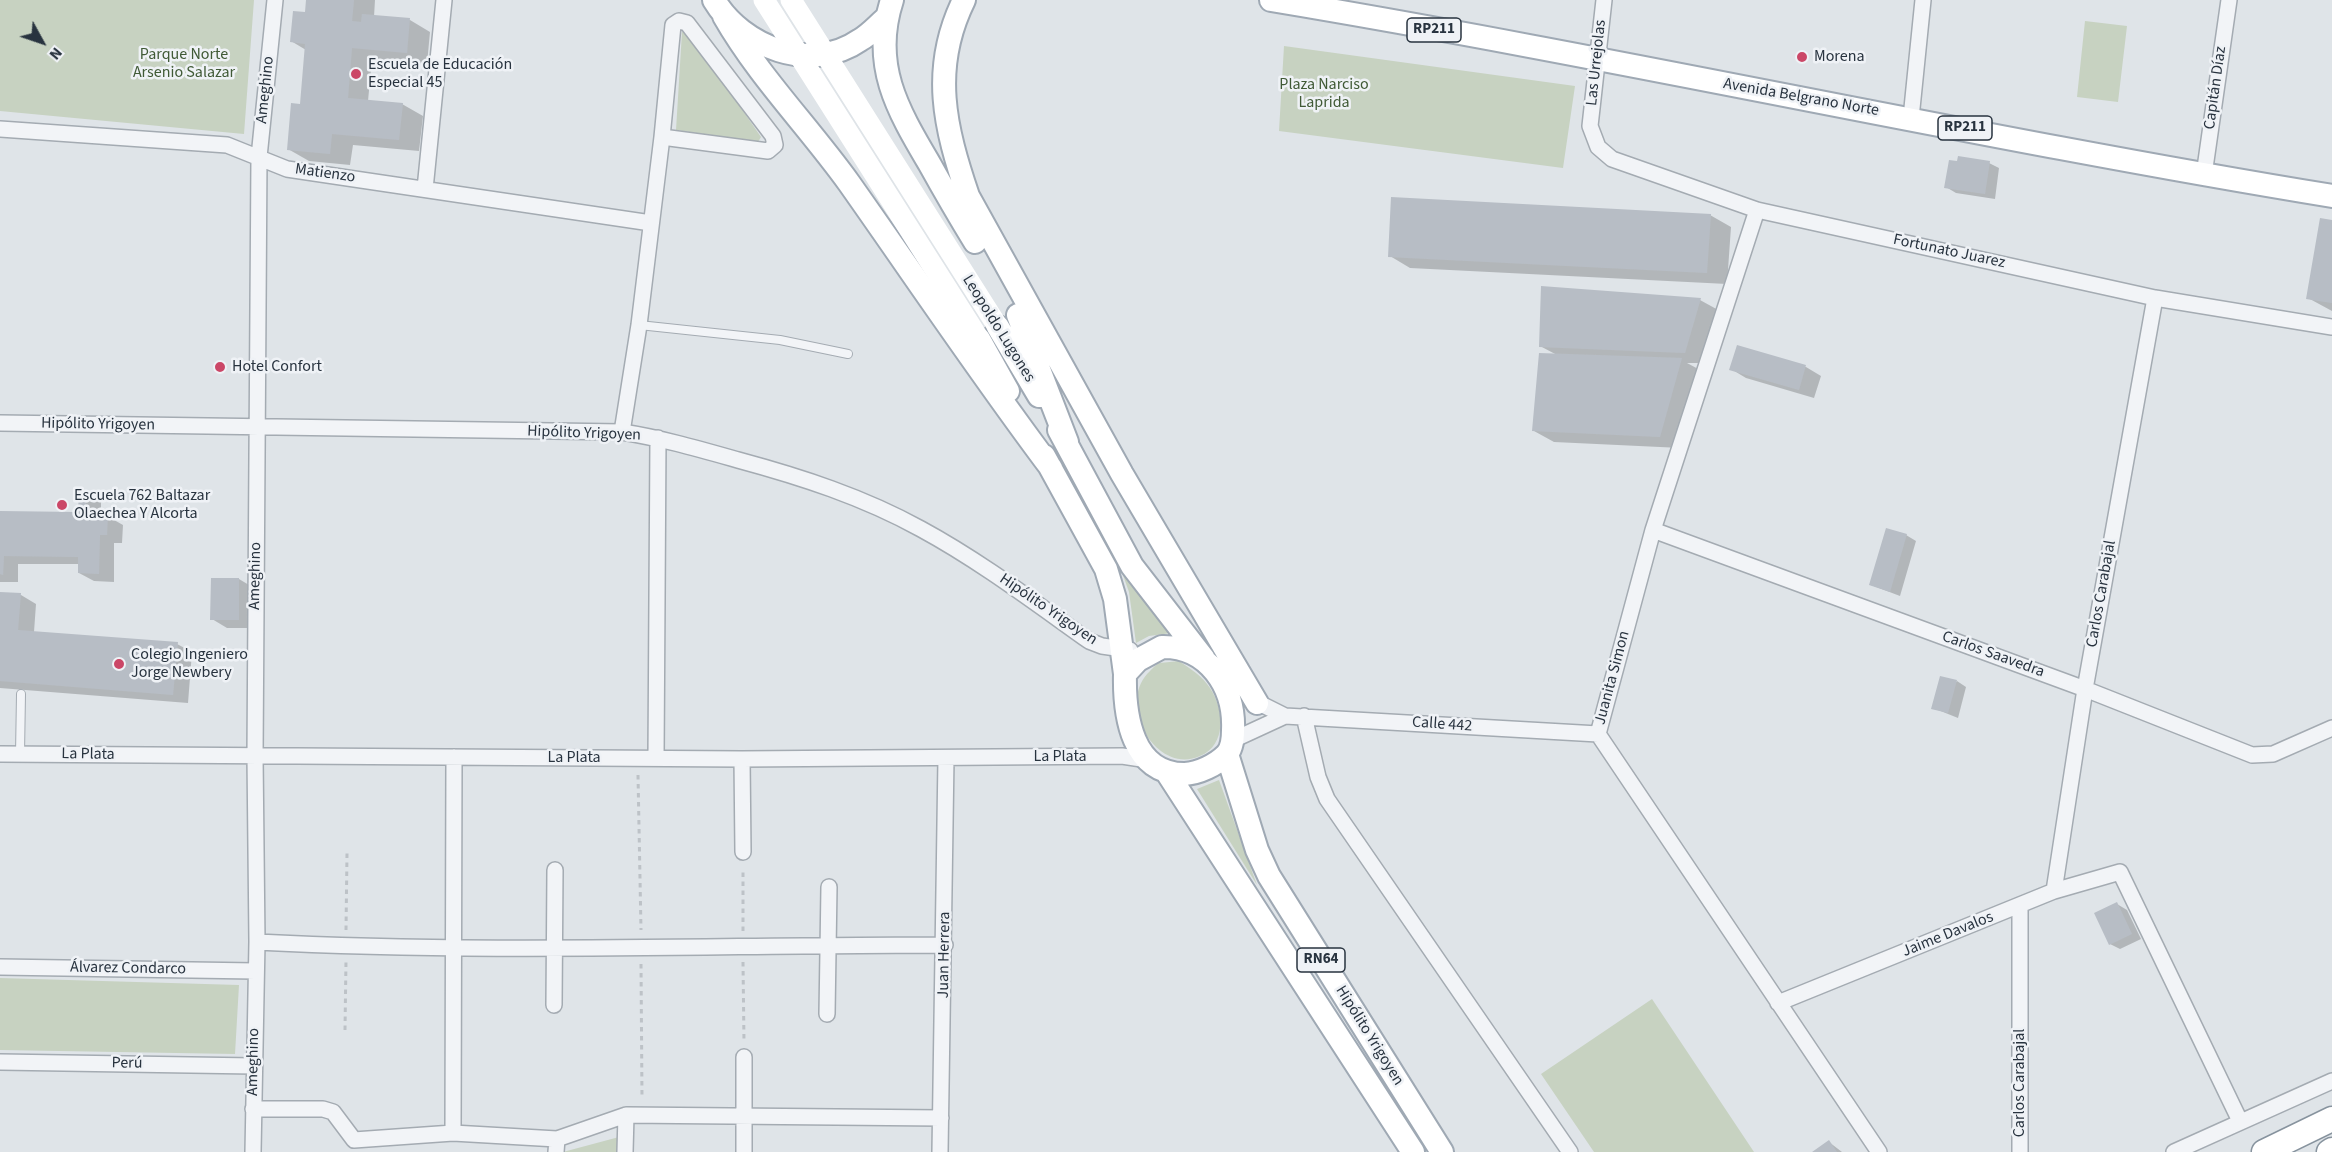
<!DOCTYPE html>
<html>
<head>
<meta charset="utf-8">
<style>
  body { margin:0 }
  #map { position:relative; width:2332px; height:1152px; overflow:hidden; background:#dfe4e8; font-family:"Source Sans 3",sans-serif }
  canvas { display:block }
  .north { position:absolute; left:12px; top:12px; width:60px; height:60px; -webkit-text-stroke:4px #eff2f6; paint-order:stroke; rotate:130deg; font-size:16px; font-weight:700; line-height:24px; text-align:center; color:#28333f }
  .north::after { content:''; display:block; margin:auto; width:21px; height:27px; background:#28333f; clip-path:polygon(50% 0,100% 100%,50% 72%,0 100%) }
</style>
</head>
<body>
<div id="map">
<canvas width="2332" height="1152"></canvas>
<div class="north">N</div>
</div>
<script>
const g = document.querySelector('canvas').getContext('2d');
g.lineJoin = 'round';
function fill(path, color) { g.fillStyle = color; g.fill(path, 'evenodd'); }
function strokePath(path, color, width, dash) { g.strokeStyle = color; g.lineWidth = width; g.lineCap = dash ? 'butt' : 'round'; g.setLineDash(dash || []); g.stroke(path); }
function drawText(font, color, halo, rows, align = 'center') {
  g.font = font + ' "Source Sans 3",sans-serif'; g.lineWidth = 5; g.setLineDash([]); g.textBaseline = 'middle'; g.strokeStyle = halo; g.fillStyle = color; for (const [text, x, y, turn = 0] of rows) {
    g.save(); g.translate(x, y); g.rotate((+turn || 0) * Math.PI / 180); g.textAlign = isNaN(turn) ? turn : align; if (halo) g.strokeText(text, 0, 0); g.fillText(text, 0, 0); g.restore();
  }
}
fill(new Path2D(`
  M0,0H254L244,134L0,111Z
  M2085,21L2127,26L2118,102L2077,97Z
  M682,32L690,34L761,137L758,142L676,130Z
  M1284,46L1575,86L1563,168L1279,131Z
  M1118,561L1171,633L1149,636L1136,643L1129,592Z
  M1179,661C1191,669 1202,676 1210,688C1224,709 1227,745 1200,756C1156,776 1115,703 1150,671C1153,668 1156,664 1160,663C1166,662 1173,662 1179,661Z
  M1219,780L1257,885L1197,789Z
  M0,978L239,985L235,1054L0,1050Z
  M1652,999L1754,1152H1594L1541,1074Z
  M619,1137V1152H563Z`), '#c7d2c1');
fill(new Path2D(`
  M307,0H375L374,17L410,20L430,32L427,64L372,59L368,101L402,104L423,116L419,151L353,145L350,165L309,161L288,149L301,106L306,50L291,41L306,14Z
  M1989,163L1999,168L1995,199L1956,193L1946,187Z
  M1710,215L1731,227L1727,284L1410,268L1390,256Z
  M2332,221V311L2308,298Z
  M1700,300L1720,311L1706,363H1687L1702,371L1681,448L1554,442L1534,431L1557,355L1540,346Z
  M1738,347L1806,367L1821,376L1814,398L1746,378L1731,369Z
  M86,493L101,502V516H107L123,525L122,543H114V582L94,581L79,573V564H18V582H0V512L80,513Z
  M1906,535L1916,541L1900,596L1871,585Z
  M239,579L254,588V628H227L212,619Z
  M0,593L21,595L36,604L34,632L177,644L192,652L188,703L0,688Z
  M1957,681L1966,687L1958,718L1933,708Z
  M2117,904L2127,910L2141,939L2120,949L2110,944Z
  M1829,1142L1842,1152H1814Z`), '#0003');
fill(new Path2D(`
  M306,0H354L352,21L361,22L362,14L410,18L407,53L352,48L348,98L403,103L399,140L332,134L330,154L287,150L291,103L300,104L305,44L290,42L293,11L305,12Z
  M1958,156L1990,161L1985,194L1944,188L1949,160L1957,161Z
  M1391,197L1711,214L1707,273L1388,257Z
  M2320,218L2332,220V303L2306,299Z
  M1541,286L1701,298L1685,353L1539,347Z
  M1737,345L1806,365L1799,390L1729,370Z
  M1539,353L1682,358L1660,437L1532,431Z
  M79,491H86V514H108L107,535H100L99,574L78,573V557L4,556L3,575L0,574V511L78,512Z
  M1886,528L1907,534L1890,592L1869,585Z
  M211,578H239V620H210Z
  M0,592L21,593L18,630L178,642L173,695L0,681Z
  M1940,676L1957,680L1948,713L1931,709Z
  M2117,902L2132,934L2109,945L2094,913Z
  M1829,1140L1837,1152H1812Z`), '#b7bdc5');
const service = new Path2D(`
  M639,325L780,340L848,354
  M20,754L21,694`);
const minor = new Path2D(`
  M1604,0L1590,126L1598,147L1612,159L1757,210L2155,298L2332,327
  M679,21L687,23L773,136L775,145L768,151L662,137L673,25Z
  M1911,118L1923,0
  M0,129L227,145L287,169L651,223
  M2204,175L2229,0
  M425,189L444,0
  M1757,210L1653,530L1598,734L1879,1152
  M0,423L622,432C661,438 699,449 738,460C801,477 863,497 921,529C980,561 1034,602 1089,641L1102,646L1130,650
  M622,432L639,325L662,137
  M1653,530L2085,689L2252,755L2273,754L2332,728
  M1285,716L1598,734
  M1304,716L1318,777L1327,799L1570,1152
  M1233,740L1285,716L1251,699
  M0,754L742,759L1122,756L1148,760
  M656,758L658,438
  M742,759L743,852
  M2054,891L2085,689L2155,298
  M2020,906V1152
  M257,942C486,954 716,945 945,945
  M0,967L255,971
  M1778,1003L2054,891L2120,872L2240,1121
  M554,1005L555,870
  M827,1014L829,887
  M0,1062L254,1066
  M253,1109H323L333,1112L354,1140L453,1133L454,757
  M453,1133L557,1139
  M253,1152L257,942L255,756L259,157L275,0
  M556,1152L557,1139L626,1115
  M625,1152L626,1115L941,1118
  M744,1152V1057
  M940,1152L946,758
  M2174,1152L2332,1081`);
const primary = new Path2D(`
  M714,0C742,47 811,74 860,40C869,35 877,26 885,19
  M892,0C871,64 897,109 929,163C944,190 959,216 975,242
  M964,0C930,69 945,128 968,196L1122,474L1257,703
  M1271,0C1626,59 1977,138 2332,196
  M724,16C759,77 808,126 849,183C916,278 981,375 1051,468
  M1018,315L1067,442
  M998,327L1039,396
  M979,339L1008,391
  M1059,430L1132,566L1204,659
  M1044,456L1106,569L1115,599L1125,674
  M1162,647C1208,646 1235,687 1233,730C1233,738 1232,749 1226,755C1216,765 1199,773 1185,774C1132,775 1124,715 1125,674L1138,660Z
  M1227,754L1257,850L1269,876L1442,1152
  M1168,774L1413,1152`);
const trunk = new Path2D(`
  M2264,1152L2332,1119
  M2329,1152L2332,1150`);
strokePath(service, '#a4abb2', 10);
strokePath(minor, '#a4abb2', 18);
strokePath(primary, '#9fa9b4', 26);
strokePath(trunk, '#87939e', 27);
strokePath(new Path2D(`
  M638,775L641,930
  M346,930L347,853
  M743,931V869
  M743,962L744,1042
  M641,964L642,1098
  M345,1030L346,960`), '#bdc2c7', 3, [4.5, 4.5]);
strokePath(service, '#f2f4f7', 8);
strokePath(minor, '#f2f4f7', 15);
strokePath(primary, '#fff', 22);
strokePath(trunk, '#fff', 24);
strokePath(new Path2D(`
  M764,0L979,339
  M791,0L998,327`), '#fff', 21);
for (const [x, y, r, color] of [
  [1802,57,6,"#cb4767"],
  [356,74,6,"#cb4767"],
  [220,367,6,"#cb4767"],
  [62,505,6,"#cb4767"],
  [119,664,6,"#cb4767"]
]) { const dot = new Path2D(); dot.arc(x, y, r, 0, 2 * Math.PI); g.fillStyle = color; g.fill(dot); strokePath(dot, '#eff2f6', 2); }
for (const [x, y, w] of [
  [1434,30,54],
  [1965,128,54],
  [1321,960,48]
]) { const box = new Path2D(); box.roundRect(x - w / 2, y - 12, w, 24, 4.5); g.fillStyle = '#eff2f6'; g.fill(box); strokePath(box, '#28333f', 1.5); }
drawText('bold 15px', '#28333f', null, [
  ["RP211",1434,30],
  ["RP211",1965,128],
  ["RN64",1321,960]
]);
drawText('16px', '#405a36', '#eff2f6', [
  ["Parque Norte",184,55],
  ["Arsenio Salazar",184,73],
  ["Plaza Narciso",1324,85],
  ["Laprida",1324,103]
]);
drawText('16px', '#28333f', '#eff2f6', [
  ["Morena",1814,57],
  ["Escuela de Educación",368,65],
  ["Especial 45",368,83],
  ["Hotel Confort",232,367],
  ["Escuela 762 Baltazar",74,496],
  ["Olaechea Y Alcorta",74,514],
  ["Colegio Ingeniero",131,655],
  ["Jorge Newbery",131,673]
], 'left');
drawText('16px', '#28333f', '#eff2f6', [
  ["Las Urrejolas",1597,63,-84],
  ["Capitán Díaz",2216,88,-82],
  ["Ameghino",266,90,-84],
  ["Avenida Belgrano Norte",1801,98,10],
  ["Matienzo",325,174,8],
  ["Fortunato Juarez",1949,252,12],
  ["Leopoldo Lugones",998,329,58],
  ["Hipólito Yrigoyen",98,425,1],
  ["Hipólito Yrigoyen",584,434,2],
  ["Ameghino",256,576,-89],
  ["Carlos Carabajal",2102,594,-80],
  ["Hipólito Yrigoyen",1048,610,34],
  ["Carlos Saavedra",1993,655,20],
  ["Juanita Simon",1613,678,-75],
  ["Calle 442",1442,725,4],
  ["La Plata",88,755,1],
  ["La Plata",1060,757],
  ["La Plata",574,758],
  ["Jaime Davalos",1948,935,-22],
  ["Juan Herrera",945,955,-89],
  ["Álvarez Condarco",128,969,1],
  ["Hipólito Yrigoyen",1369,1036,58],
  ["Ameghino",254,1062,-89],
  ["Perú",127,1064,1],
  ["Carlos Carabajal",2020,1083,-90]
]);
</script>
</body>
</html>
